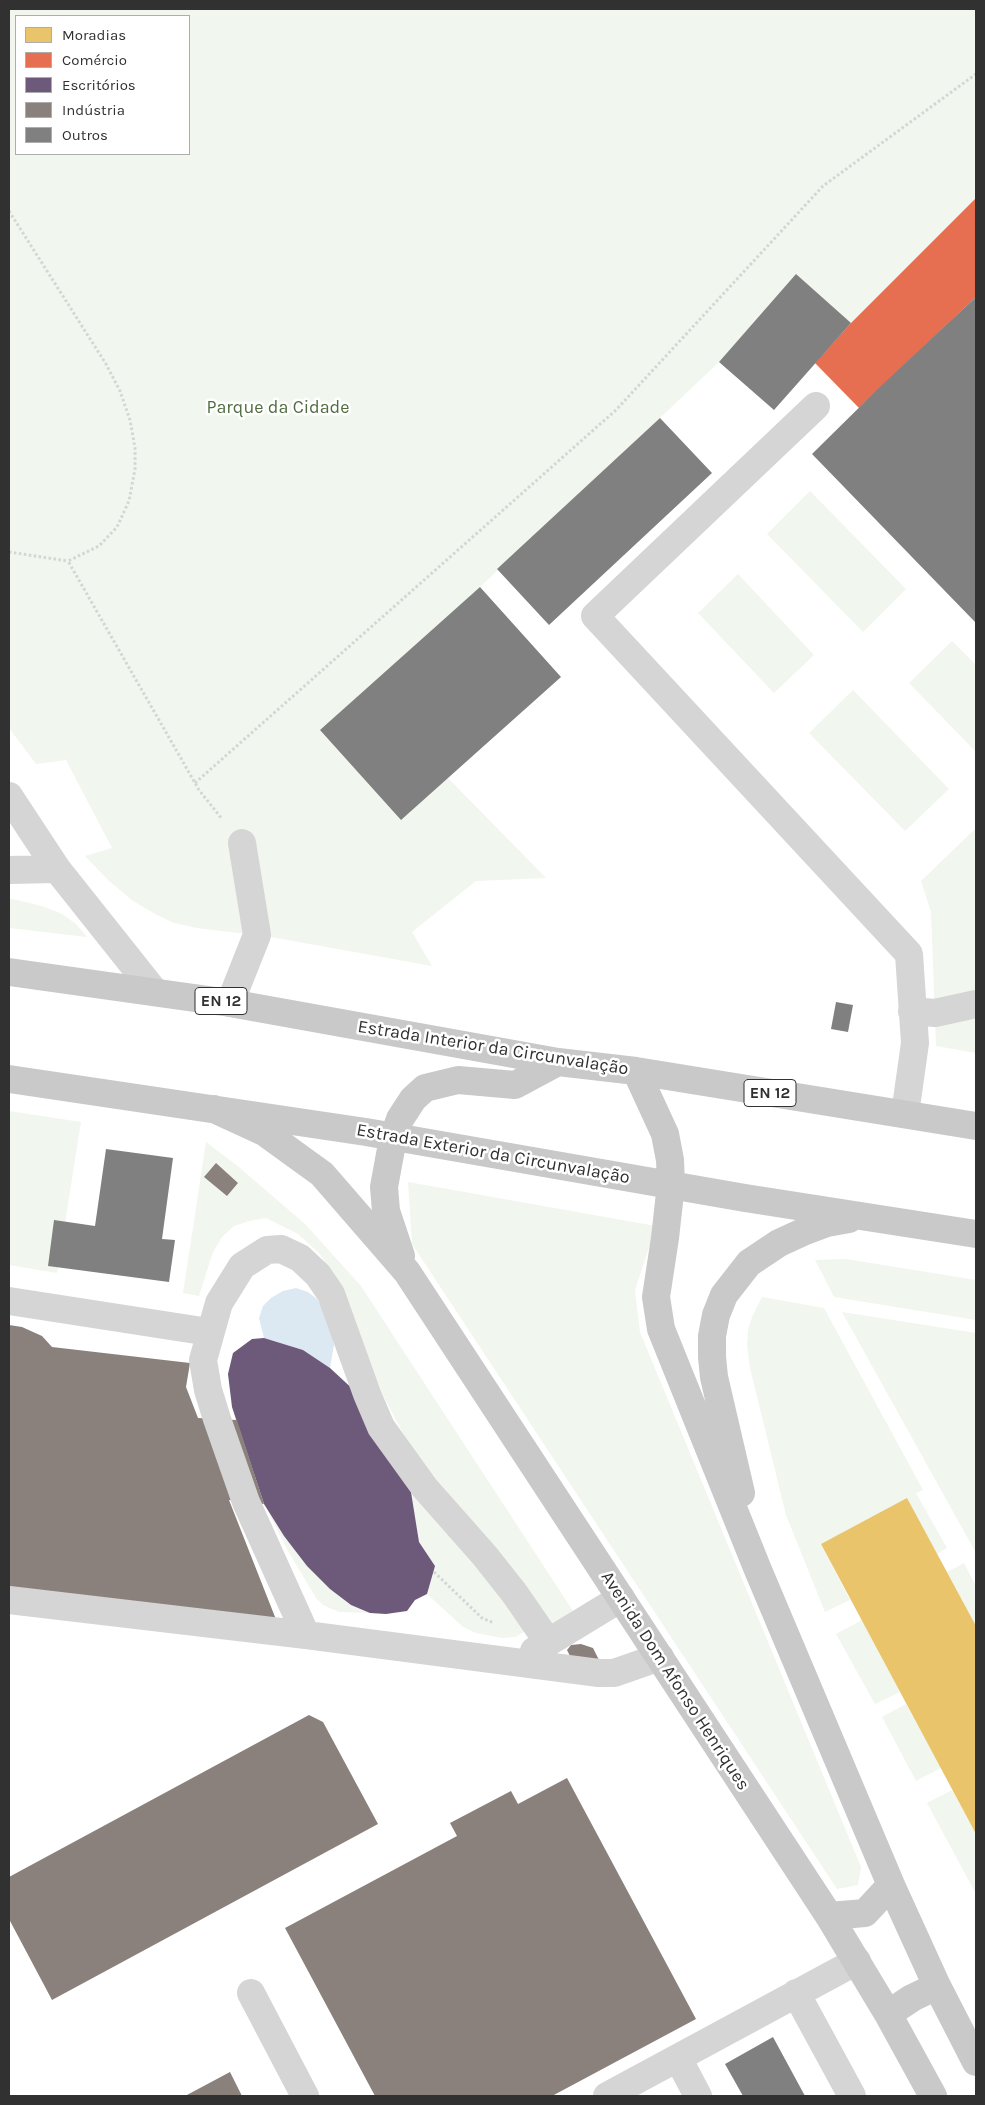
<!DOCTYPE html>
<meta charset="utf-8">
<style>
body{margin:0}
#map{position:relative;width:985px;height:2105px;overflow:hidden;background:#fff;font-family:Karla,sans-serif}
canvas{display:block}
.frame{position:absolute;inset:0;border:10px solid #313131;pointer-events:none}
.legend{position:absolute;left:15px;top:15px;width:175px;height:140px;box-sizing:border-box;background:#fff;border:1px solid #adadad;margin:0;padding:6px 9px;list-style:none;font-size:15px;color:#313131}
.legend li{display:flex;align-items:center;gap:10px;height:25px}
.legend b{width:25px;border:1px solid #adadad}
</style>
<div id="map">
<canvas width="985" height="2105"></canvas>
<div class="frame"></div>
<ul class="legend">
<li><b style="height:14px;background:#e9c46a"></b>Moradias</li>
<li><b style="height:14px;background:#e76f51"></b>Comércio</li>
<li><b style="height:14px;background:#6d597a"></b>Escritórios</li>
<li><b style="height:14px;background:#8a817c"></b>Indústria</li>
<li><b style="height:14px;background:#808080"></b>Outros</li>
</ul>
</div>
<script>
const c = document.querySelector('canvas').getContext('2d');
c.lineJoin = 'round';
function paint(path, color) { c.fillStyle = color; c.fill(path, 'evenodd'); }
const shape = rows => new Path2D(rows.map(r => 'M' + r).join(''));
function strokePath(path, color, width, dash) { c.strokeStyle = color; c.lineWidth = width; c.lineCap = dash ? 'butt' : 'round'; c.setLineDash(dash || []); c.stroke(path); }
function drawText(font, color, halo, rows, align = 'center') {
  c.font = font + ' Karla,sans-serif'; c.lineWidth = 5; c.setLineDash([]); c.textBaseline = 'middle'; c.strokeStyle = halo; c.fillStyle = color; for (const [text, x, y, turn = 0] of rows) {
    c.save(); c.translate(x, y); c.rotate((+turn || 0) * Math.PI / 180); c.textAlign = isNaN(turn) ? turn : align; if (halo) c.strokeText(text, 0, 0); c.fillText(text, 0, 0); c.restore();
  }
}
const green = shape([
 [9,9,976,9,976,198,851,323,796,274,719,362,660,418,480,587,321,730,448,778,546,878,476,881,412,932,432,966,271,937,197,928,174,923,157,915,133,901,108,880,85,856,112,848,66,760,36,764,9,728],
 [16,16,189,16,189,154,16,154],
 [810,491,906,589,863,632,767,534],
 [738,574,814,655,774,693,698,613],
 [952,641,976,665,976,752,909,683],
 [853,690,949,789,905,831,809,733],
 [976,828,976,1053,936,1046,931,912,921,881],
 [9,898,45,907,62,914,76,924,87,937,9,928],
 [9,1111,81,1122,57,1273,9,1265],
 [206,1142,240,1168,305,1224,361,1286,573,1611,554,1624,550,1622,488,1540,437,1480,404,1435,385,1399,367,1359,355,1320,339,1283,319,1253,298,1234,266,1218,249,1221,234,1226,222,1237,213,1252,199,1296,183,1293],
 [408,1182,656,1226,635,1290,640,1332,861,1867,858,1885,837,1889,412,1244],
 [846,1259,976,1280,976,1320,834,1297,815,1260],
 [762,1297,824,1308,923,1490,916,1493,947,1548,937,1554,907,1499,821,1544,850,1600,825,1612,786,1515,750,1368,747,1345,748,1329,753,1315],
 [842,1312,976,1333,976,1553],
 [411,1492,461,1545,526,1631,515,1637,502,1638,476,1633,463,1627,427,1594,435,1566,419,1542],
 [264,1504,307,1566,330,1589,351,1605,370,1613,339,1612,323,1605,316,1598,288,1551],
 [964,1563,976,1586,976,1626,947,1572],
 [862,1620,900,1692,875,1704,836,1634],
 [906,1704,941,1768,916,1781,882,1717],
 [952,1790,976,1834,976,1894,927,1803]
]);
const water = shape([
 [296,1288,308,1292,317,1299,326,1313,331,1327,334,1345,330,1368,303,1350,264,1338,259,1318,263,1306,271,1298,283,1291]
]);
const homes = shape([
 [907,1498,976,1626,976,1834,821,1544]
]);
const shops = shape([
 [976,198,976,297,859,408,815,363,851,323]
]);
const offices = shape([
 [264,1338,303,1350,330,1368,357,1393,398,1458,411,1492,419,1542,435,1566,427,1594,415,1600,407,1611,386,1614,370,1613,351,1605,330,1589,307,1566,284,1536,264,1504,232,1407,228,1374,233,1353,252,1339]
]);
const industry = shape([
 [216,1163,238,1183,227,1196,204,1177],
 [9,1325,22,1327,42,1336,52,1347,190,1363,186,1387,198,1418,237,1420,264,1504,229,1500,277,1622,9,1591],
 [581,1644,593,1648,600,1662,570,1656,567,1650,571,1645],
 [309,1715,323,1722,378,1824,52,2000,9,1919,9,1877],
 [567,1778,696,2019,552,2096,375,2096,285,1928,457,1836,450,1823,511,1791,518,1804],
 [230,2072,242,2096,185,2096]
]);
const building = shape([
 [796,274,851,323,774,410,719,362],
 [976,297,976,623,812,454,882,385],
 [660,418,712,473,549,625,497,569],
 [480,587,561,677,401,820,320,730],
 [836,1002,853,1005,848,1032,831,1029],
 [106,1149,173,1158,162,1239,175,1240,169,1282,48,1266,54,1220,95,1226],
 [773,2037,805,2096,743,2096,725,2064]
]);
const path = shape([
 [9,211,106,364,120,391,130,420,135,448,135,469,129,501,117,527,99,546,68,561,199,790,222,819],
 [9,552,68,561],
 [195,783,616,410,823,186,976,74],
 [434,1572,482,1618,494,1623]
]);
const minor = shape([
 [816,406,595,616,909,954,915,1043,905,1114],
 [9,796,57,869,154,991],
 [9,870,57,869],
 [230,1003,257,935,242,843],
 [912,1011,935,1013,976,1004],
 [9,1301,209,1332],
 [9,1600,306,1635,599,1673,614,1673,660,1657],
 [306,1635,246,1502,217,1419,208,1390,203,1360,219,1303,242,1266,267,1250,281,1249,300,1258,318,1275,331,1294,367,1394,381,1427,425,1488,485,1556,515,1594,548,1642],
 [534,1651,621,1598],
 [251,1993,305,2096],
 [796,1993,852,2096],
 [678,2058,698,2096],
 [607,2096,857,1961]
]);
const major = shape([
 [9,972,230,1003,558,1062,636,1071,976,1126],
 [636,1071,665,1134,670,1160,671,1184,665,1238,656,1297,661,1329,758,1570,891,1885,937,1986,976,2062],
 [9,1079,366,1132,745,1198,976,1234],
 [214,1109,264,1132,322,1174,407,1272,829,1916,888,2014,933,2096],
 [401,1256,386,1211,384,1187,393,1138,400,1119,413,1099,425,1088,458,1080,515,1085,558,1062],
 [741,1493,714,1377,712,1357,712,1336,716,1315,724,1295,749,1263,779,1243,803,1232,827,1223,849,1219],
 [829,1916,865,1913,891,1885],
 [888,2014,912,1998,937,1986]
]);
const shields = [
 [221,1001,52],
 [770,1093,52]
];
const shieldNames = [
 ["EN 12",221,1001],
 ["EN 12",770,1093]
];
const parkNames = [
 ["Parque da Cidade",278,408]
];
const streetNames = [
 ["Estrada Interior da Circunvalação",493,1048,9],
 ["Estrada Exterior da Circunvalação",493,1154,10],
 ["Avenida Dom Afonso Henriques",675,1681,57]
];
paint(green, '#f1f6ee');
paint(water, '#dce8f2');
paint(homes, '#e9c46a');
paint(shops, '#e76f51');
paint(offices, '#6d597a');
paint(industry, '#8a817c');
paint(building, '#808080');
strokePath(path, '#d5d5d5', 3, [2.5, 2.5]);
strokePath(minor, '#d5d5d5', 28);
strokePath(major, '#c9c9c9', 28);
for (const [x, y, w] of shields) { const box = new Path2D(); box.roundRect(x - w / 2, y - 13.5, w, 27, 4); c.fillStyle = '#fff'; c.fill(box); strokePath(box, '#313131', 1); }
drawText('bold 16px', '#313131', null, shieldNames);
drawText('18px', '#506d3f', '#fff', parkNames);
drawText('18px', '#313131', '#fff', streetNames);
</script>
